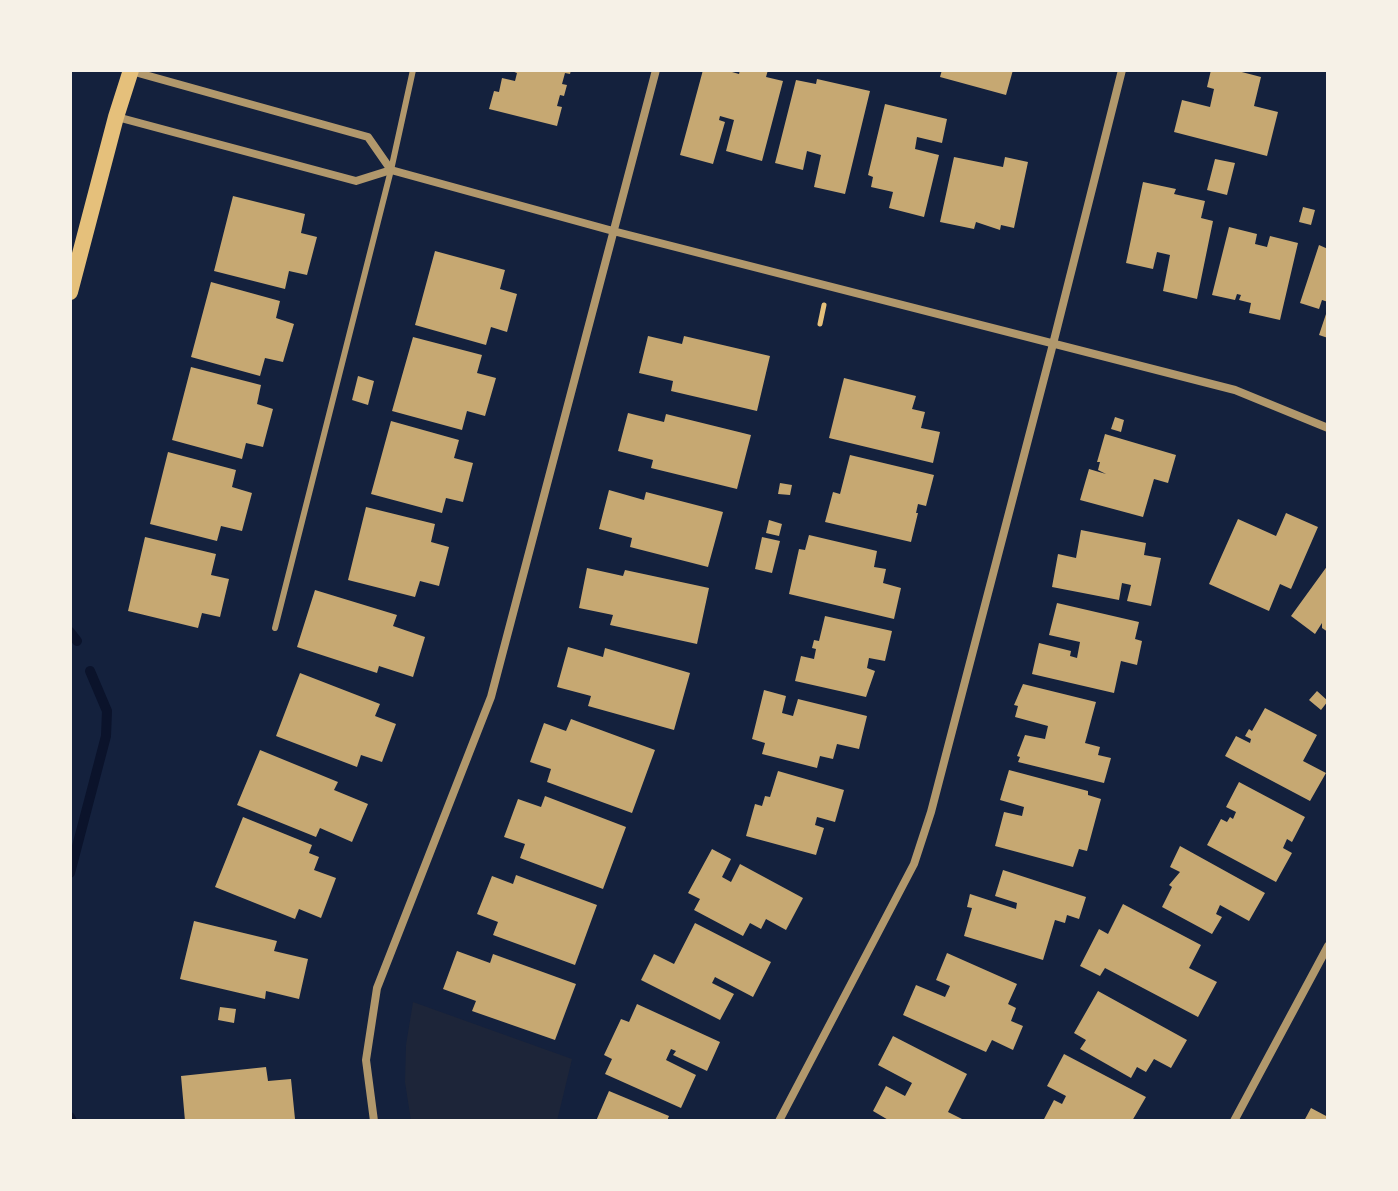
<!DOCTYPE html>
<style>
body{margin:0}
#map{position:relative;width:1398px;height:1191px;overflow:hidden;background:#14213d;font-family:"DM Sans",sans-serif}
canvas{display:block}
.frame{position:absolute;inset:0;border:72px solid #f6f1e7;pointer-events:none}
</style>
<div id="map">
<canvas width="1398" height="1191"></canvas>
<div class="frame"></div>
</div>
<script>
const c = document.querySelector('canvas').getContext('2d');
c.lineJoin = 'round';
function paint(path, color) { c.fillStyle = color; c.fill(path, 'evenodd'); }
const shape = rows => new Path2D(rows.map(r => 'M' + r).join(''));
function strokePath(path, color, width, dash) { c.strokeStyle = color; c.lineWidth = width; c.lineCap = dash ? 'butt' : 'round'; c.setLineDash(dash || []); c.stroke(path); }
const green = shape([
 [413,1002,572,1059,557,1121,411,1121,405,1082,406,1045]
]);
const stream = shape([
 [70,632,77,641],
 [70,873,106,736,107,711,90,671],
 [70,1117,72,1121]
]);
const building = shape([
 [509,70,571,70,570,74,565,73,562,84,567,85,564,96,560,95,557,106,562,107,557,126,489,109,494,91,499,92,502,78,515,81,517,73],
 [703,70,725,70,739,74,740,70,768,70,766,77,783,81,762,161,726,151,734,120,720,116,719,120,725,122,713,164,680,155],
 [942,70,1013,70,1006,95,940,77],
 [1211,70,1234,70,1261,77,1254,106,1278,112,1267,156,1174,132,1182,100,1210,107,1214,89,1207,87],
 [817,79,870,91,845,194,814,187,821,155,807,151,803,170,775,163,796,80,816,84],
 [885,104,947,119,942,143,917,137,915,149,939,155,924,217,889,208,893,192,871,187,873,177,868,175],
 [954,157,1003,167,1005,157,1028,162,1014,228,1001,225,1000,230,976,222,974,229,940,222],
 [1215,159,1235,163,1227,195,1207,190],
 [1143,182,1176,189,1174,194,1205,201,1201,218,1213,221,1197,299,1163,291,1170,255,1157,252,1153,269,1126,263],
 [233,196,305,214,301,233,317,237,307,275,289,271,285,289,214,271],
 [1303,207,1315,210,1311,225,1299,222],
 [1229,227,1257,234,1255,244,1267,247,1270,236,1298,243,1280,320,1249,313,1251,303,1239,300,1241,295,1237,294,1235,300,1212,295],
 [1319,245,1328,249,1328,302,1322,300,1319,309,1300,303],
 [435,251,505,270,500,289,517,294,507,332,491,327,486,345,415,325],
 [211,282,280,301,276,318,294,324,283,362,265,358,260,376,191,357],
 [1327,311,1328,311,1328,338,1319,335],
 [648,336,682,344,684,336,770,356,757,411,671,391,673,381,639,373],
 [413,337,482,355,477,373,496,378,485,416,467,411,462,430,392,411],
 [191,367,261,385,257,404,273,409,263,447,246,443,242,459,172,440],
 [358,376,374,381,368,405,352,400],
 [844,378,916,396,912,409,925,412,921,428,940,432,933,463,829,438],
 [628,413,664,422,666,414,751,435,737,489,651,468,653,460,618,451],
 [1115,417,1124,420,1121,432,1111,429],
 [391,421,459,440,454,458,473,463,463,502,446,498,442,513,371,494],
 [1105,434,1176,455,1168,483,1154,479,1143,517,1080,500,1089,469,1106,474,1098,470,1100,462,1097,462],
 [168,452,236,470,232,487,252,493,242,531,221,526,217,541,150,524],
 [850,455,934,475,926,506,918,504,916,513,918,513,911,542,825,522,833,492,840,494],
 [780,483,792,485,790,495,778,494],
 [609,490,644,500,646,492,723,512,708,567,630,547,632,538,599,529],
 [366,507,435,524,431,542,449,547,439,586,420,581,415,597,348,580],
 [1286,513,1318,527,1291,589,1280,584,1269,611,1209,584,1238,519,1276,536],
 [769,520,782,524,779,536,766,533],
 [1081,530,1146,543,1144,555,1161,558,1151,606,1127,601,1131,585,1122,583,1119,600,1052,587,1058,554,1076,558],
 [809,535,877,551,874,567,886,569,883,583,901,588,894,619,789,594,799,549,805,550],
 [145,537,216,554,211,575,229,579,220,617,202,613,198,628,128,611],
 [762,537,780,541,772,573,755,569],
 [1328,565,1328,632,1322,628,1322,623,1315,634,1291,616],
 [587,568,623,576,625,570,709,588,697,644,610,625,613,615,579,608],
 [315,590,397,615,393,626,425,637,413,677,379,666,377,673,297,647],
 [1057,603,1139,622,1135,639,1142,641,1137,665,1121,661,1114,693,1032,674,1039,643,1071,651,1070,656,1077,658,1080,642,1049,635],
 [825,616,892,631,885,661,869,658,867,668,875,671,866,697,795,681,801,656,814,659,816,649,812,648,814,640,819,641],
 [568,647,603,657,605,648,690,673,674,730,588,706,591,696,557,687],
 [300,673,380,704,375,716,396,724,382,762,361,755,357,767,276,736],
 [1023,684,1096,702,1085,743,1100,747,1098,755,1111,758,1104,783,1018,762,1020,757,1017,756,1025,735,1045,739,1048,726,1015,717,1018,706,1014,705],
 [764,690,786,696,782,713,793,716,798,699,867,716,859,749,837,744,833,759,820,756,817,768,762,754,765,743,752,739],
 [1317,691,1328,701,1321,710,1309,700],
 [1265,708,1317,735,1303,761,1326,773,1310,801,1225,756,1236,736,1250,743,1251,739,1245,736,1249,729,1252,731],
 [571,719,655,750,632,813,547,782,551,769,530,762,544,723,566,731],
 [260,750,338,782,334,790,368,804,352,842,320,828,316,837,237,805],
 [1009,770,1088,791,1088,795,1101,799,1087,851,1079,849,1073,867,995,846,1004,812,1022,816,1024,807,1000,800],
 [778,771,844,790,835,822,817,817,815,825,824,828,816,855,746,836,755,804,762,806,765,796,770,797],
 [1239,782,1305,817,1292,842,1287,839,1283,848,1292,853,1276,882,1207,845,1221,819,1227,822,1230,817,1233,819,1236,812,1226,807],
 [545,796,626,827,603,889,520,858,525,844,504,837,518,799,541,807],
 [243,817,312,845,309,853,319,857,314,870,336,878,321,918,299,909,295,919,215,887],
 [1180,846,1265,893,1249,921,1220,905,1216,914,1222,917,1212,934,1162,907,1172,887,1169,885,1180,872,1170,867],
 [712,849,731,859,722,877,731,882,740,864,803,898,786,930,766,919,761,929,750,923,743,936,694,910,700,899,688,893],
 [1003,870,1086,897,1079,919,1067,915,1065,923,1055,920,1043,960,964,936,972,908,967,907,970,894,1016,909,1017,903,995,896],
 [516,875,597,905,575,965,493,935,498,922,477,914,492,876,513,884],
 [1123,904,1201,945,1189,968,1217,982,1198,1017,1105,968,1100,976,1080,966,1099,929,1108,934],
 [194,921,277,941,274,951,308,959,299,999,266,991,265,999,180,979],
 [695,923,771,962,753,997,715,977,712,983,734,994,720,1020,641,980,654,954,674,964],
 [457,951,490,963,493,954,576,984,555,1040,472,1011,476,1001,443,989],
 [947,953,1017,984,1008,1004,1016,1008,1011,1021,1023,1026,1013,1050,992,1040,986,1052,903,1015,916,985,945,997,950,986,936,980],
 [1098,991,1187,1040,1171,1068,1154,1059,1146,1072,1137,1067,1131,1078,1080,1049,1086,1040,1074,1033],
 [637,1004,720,1042,707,1071,673,1055,676,1051,671,1049,666,1060,696,1075,681,1108,605,1074,612,1059,604,1055,621,1019,629,1022],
 [220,1007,236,1009,234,1023,218,1020],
 [893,1036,967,1074,948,1112,966,1121,890,1121,873,1111,886,1086,905,1096,912,1083,878,1065],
 [1064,1054,1146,1097,1132,1121,1043,1121,1054,1100,1062,1104,1066,1096,1047,1086],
 [266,1067,268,1081,291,1079,295,1119,185,1121,181,1076],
 [609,1091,669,1116,667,1121,596,1121],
 [1311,1108,1328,1117,1328,1121,1304,1121]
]);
const path = shape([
 [820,324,824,305]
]);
const service = shape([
 [275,628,391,170,413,70]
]);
const minor = shape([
 [131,71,368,137,391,170],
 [117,117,356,181,391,170,613,231,1235,390,1328,428],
 [374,1121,366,1060,377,988,491,697,656,70],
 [779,1121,914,864,931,812,1053,344,1122,70],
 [1234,1121,1328,946]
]);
const secondary = shape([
 [70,292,116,117,131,70]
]);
paint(green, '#1d2539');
strokePath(stream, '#0b132b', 10);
paint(building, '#c6a872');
strokePath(path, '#e5c07b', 5);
strokePath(service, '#b1986c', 6);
strokePath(minor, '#b1986c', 8);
strokePath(secondary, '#e5c07b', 16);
</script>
